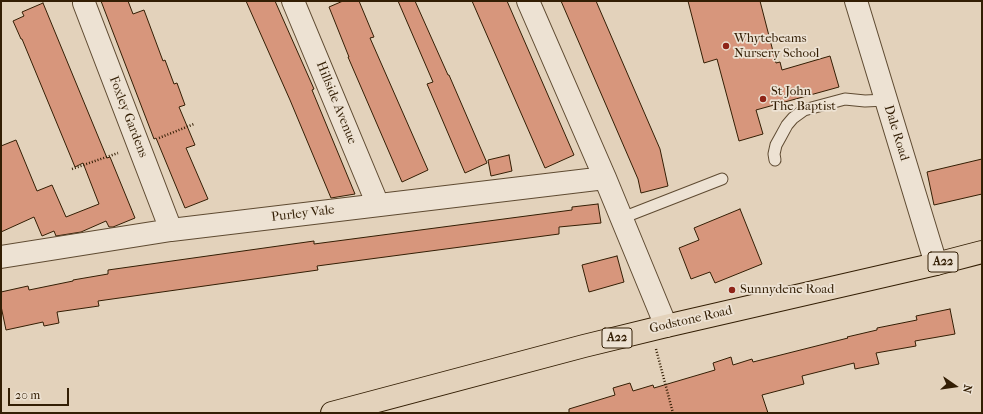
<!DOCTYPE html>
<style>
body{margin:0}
#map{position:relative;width:983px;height:414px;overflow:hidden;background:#e3d2bb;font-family:"IM FELL French Canon",serif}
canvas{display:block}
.frame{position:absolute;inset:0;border:2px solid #331e04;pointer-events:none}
.north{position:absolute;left:935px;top:366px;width:40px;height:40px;-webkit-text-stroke:3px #ede2d3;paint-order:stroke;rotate:103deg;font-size:11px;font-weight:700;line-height:16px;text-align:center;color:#331e04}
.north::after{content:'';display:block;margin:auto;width:14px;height:18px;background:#331e04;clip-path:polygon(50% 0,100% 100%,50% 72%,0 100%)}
.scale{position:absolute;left:8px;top:388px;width:61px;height:18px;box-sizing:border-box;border:2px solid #331e04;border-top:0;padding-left:5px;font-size:12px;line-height:14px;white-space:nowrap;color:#331e04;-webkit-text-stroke:3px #ede2d3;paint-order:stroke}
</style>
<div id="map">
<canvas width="983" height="414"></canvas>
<div class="frame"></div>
<div class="north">N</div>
<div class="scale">20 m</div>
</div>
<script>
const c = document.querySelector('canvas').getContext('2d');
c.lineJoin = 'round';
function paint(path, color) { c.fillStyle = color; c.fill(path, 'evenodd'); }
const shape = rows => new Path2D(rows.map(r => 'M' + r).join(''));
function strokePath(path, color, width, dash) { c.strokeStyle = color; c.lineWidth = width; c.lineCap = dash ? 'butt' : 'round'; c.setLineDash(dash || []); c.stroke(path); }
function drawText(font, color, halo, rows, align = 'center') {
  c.font = font + ' "IM FELL French Canon",serif'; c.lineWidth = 3.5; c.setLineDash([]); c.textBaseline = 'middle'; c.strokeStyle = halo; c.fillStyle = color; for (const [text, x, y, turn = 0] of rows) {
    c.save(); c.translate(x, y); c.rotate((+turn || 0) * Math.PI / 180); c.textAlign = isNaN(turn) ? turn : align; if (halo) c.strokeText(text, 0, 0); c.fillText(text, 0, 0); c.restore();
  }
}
const building = shape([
 [101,1,128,1,133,14,144,10,163,61,165,60,174,84,177,83,185,105,179,107,195,145,186,148,208,199,185,208,156,138,154,139,101,1],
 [246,1,275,1,314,89,312,90,355,194,331,198,290,100,246,1],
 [343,1,359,1,374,37,370,38,428,170,402,182,348,57,349,57,329,7,343,1],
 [398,1,415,1,448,75,449,75,487,163,465,173,427,84,433,82,398,1],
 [472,1,507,1,574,155,545,168,472,1],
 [561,1,596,1,660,149,668,186,641,193,638,179,561,1],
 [688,1,760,1,776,63,780,62,782,70,830,56,839,87,756,110,763,134,739,141,717,59,704,63,688,1],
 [43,3,107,158,110,157,135,218,113,227,109,227,106,221,81,232,56,236,54,231,42,236,34,217,1,232,1,146,16,140,37,191,52,185,66,217,99,204,83,163,75,167,22,39,21,39,13,21,24,16,22,12,43,3],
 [509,155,512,171,491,176,488,160,509,155],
 [982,159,982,194,934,205,927,172,982,159],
 [598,204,601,223,559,227,559,234,317,266,318,270,98,301,99,306,57,312,59,323,44,326,43,322,6,330,1,306,1,292,28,286,29,290,73,281,73,280,108,274,108,270,314,241,314,244,572,210,572,207,598,204],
 [740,209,762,264,715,283,710,272,691,279,679,248,699,240,694,228,740,209],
 [617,256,624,282,589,292,582,265,617,256],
 [950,309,955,334,915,341,916,346,876,353,879,364,855,369,854,363,802,376,804,384,762,395,768,413,569,413,569,409,615,395,613,388,630,383,633,391,653,385,654,388,715,370,713,363,731,357,733,365,752,359,753,362,848,338,847,337,877,330,877,328,917,320,916,316,950,309]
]);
const path = shape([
 [159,138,194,124],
 [72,169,118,153],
 [656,349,673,413]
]);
const lane = shape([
 [775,160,774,154,776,145,781,136,787,125,793,118,804,110,845,99,865,101,886,100],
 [622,218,722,179]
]);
const street = shape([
 [293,1,378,205],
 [528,1,605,178,666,326],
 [856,1,936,264],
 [84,3,171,230],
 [1,257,171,230,605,178]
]);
const highway = shape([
 [332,413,584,346,666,326,936,264,982,252]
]);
const markers = [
 [726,46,4,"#8f2418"],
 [763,99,4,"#8f2418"],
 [732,290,4,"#8f2418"]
];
const shields = [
 [943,262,30],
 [617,338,30]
];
const shieldNames = [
 ["A22",943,262],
 ["A22",617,338]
];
const poiNames = [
 ["Whytebeams",734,39],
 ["Nursery School",734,54],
 ["St John",771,92],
 ["The Baptist",771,107],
 ["Sunnydene Road",740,290]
];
const streetNames = [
 ["Hillside Avenue",336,103,68],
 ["Foxley Gardens",128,117,69],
 ["Dale Road",896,133,73],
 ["Purley Vale",303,214,-7],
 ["Godstone Road",691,320,-13]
];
paint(building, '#d7967c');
strokePath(building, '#331e04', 1);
strokePath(lane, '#5f4b32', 13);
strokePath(street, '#5f4b32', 24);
strokePath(highway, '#331e04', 24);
strokePath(path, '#331e04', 2.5, [1, 2]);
strokePath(lane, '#ede2d3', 11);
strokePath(street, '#ede2d3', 22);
strokePath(highway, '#e3d2bb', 22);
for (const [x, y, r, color] of markers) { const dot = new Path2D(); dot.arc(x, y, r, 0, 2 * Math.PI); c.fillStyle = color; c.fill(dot); strokePath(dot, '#ede2d3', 1.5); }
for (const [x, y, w] of shields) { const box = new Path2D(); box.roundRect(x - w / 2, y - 10, w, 20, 3); c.fillStyle = '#ede2d3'; c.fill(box); strokePath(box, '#331e04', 1); }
drawText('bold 12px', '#331e04', null, shieldNames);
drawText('13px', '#331e04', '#ede2d3', poiNames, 'left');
drawText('13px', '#331e04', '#ede2d3', streetNames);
</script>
